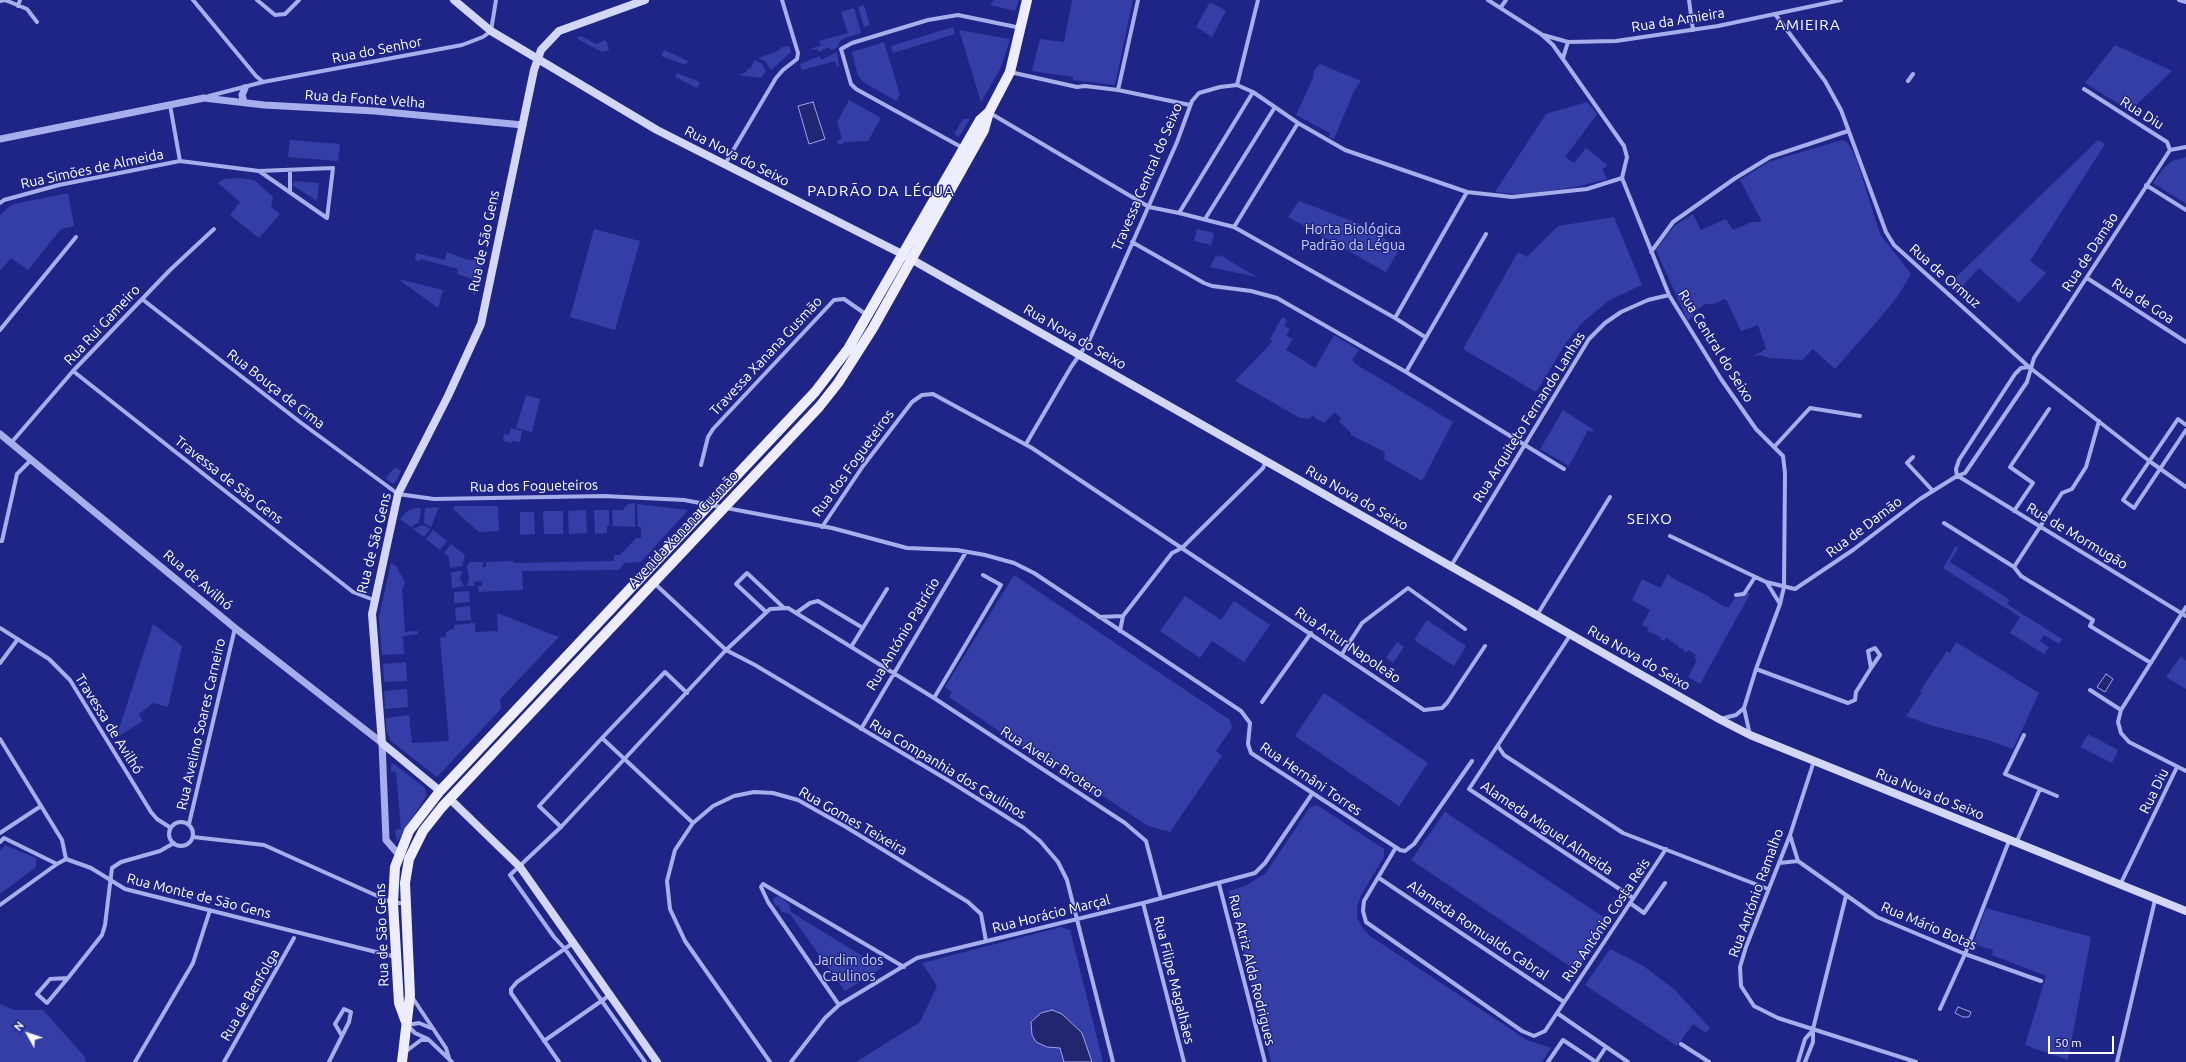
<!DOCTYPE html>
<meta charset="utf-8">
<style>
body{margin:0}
#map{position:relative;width:2186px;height:1062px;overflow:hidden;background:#1f2587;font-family:Ubuntu,sans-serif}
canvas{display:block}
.north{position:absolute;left:8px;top:1014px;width:40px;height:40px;-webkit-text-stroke:3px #1f2587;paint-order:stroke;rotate:310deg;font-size:11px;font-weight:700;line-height:16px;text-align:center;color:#fff}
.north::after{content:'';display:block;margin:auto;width:14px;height:18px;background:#fff;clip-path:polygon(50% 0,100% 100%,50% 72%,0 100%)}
.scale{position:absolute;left:2048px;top:1036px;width:66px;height:18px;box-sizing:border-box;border:2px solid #fff;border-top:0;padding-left:5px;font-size:12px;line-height:14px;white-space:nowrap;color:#fff;-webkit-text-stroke:3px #1f2587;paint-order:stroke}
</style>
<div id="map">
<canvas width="2186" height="1062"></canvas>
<div class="north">N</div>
<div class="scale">50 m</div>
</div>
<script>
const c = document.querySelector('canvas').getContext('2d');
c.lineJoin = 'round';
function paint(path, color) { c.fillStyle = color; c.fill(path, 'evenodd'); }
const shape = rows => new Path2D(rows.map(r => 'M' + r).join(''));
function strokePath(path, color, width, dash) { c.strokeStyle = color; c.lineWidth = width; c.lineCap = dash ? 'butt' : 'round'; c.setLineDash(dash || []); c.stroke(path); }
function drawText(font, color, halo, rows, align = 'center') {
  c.font = font + ' Ubuntu,sans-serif'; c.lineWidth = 3; c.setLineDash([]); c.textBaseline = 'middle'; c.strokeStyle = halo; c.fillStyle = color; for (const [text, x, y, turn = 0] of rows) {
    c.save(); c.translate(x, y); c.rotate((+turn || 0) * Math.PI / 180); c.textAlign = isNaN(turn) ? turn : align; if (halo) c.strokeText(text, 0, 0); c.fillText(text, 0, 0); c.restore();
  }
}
const green = shape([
 [994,0,1019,0,1015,11,990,5],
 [1072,0,1133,0,1115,85,1073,80,1073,77,1032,71,1040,39,1064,42],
 [1210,2,1226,11,1212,37,1196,27],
 [864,5,870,25,864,27,858,7],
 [854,8,861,33,845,38,840,41,837,48,830,50,829,47,819,52,817,49,813,50,812,48,821,46,819,41,848,33,841,12],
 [953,27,955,34,893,53,891,46],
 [959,30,1010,39,1001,67,981,102],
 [581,36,596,44,606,40,609,50,602,52,576,38],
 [884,42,900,95,896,101,863,82,858,76,852,52],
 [2115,45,2172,71,2130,111,2085,83],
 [789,46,791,52,771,70,765,61,758,58,778,51,782,47],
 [664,50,688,61,686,65,661,56],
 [837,52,839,66,837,67,835,61,802,70,800,64,820,56,821,60],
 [755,60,762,64,766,71,761,78,739,75,746,72,748,68,750,69],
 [1320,64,1361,81,1354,91,1334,139,1329,137,1330,133,1296,115,1313,78,1314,70],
 [677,73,700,82,697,88,675,77],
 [849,100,881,118,868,141,844,142,843,144,839,144,836,142,842,138,837,122],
 [1587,102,1597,114,1565,157,1574,163,1586,148,1606,164,1607,167,1602,169,1607,179,1575,187,1541,192,1516,194,1495,192,1546,114],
 [963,119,970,119,959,137,954,134],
 [290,140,340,144,338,161,288,157],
 [1842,140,1846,141,1852,150,1856,158,1880,234,1911,274,1898,296,1880,318,1835,369,1813,349,1802,360,1769,358,1760,355,1752,357,1766,349,1758,325,1741,331,1728,303,1725,299,1713,304,1705,304,1693,313,1694,315,1688,321,1656,250,1674,226,1693,214,1701,230,1726,219,1733,230,1752,222,1762,222,1740,180,1768,162],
 [2098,140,2105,144,2030,261,2046,273,2019,303,1979,268,1957,292,1949,284],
 [2186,157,2186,204,2153,183,2162,170,2172,161],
 [240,178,254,180,273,197,271,207,280,214,259,238,230,215,240,202,218,183,224,179],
 [294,181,319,183,317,201,292,185],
 [68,193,74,226,61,229,28,270,11,258,0,271,0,215,10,206,19,203],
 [1299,201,1360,224,1400,248,1386,272,1288,217],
 [1614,217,1642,285,1608,301,1582,323,1566,343,1536,392,1463,349,1518,252,1527,257,1558,226],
 [594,229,640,241,615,330,570,317],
 [1197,229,1214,233,1211,245,1194,241],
 [447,252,468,260,479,260,482,262,475,295,473,295,475,280,457,274,458,269,420,259,419,262,415,260,416,253,445,260],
 [1216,255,1219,257,1220,255,1257,277,1210,267],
 [398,279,443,290,438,308],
 [1282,317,1287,320,1284,326,1290,329,1286,336,1293,339,1286,350,1298,357,1315,368,1334,335,1359,350,1352,360,1357,365,1453,422,1422,481,1384,459,1385,452,1351,435,1351,433,1339,421,1341,418,1335,412,1324,423,1315,418,1314,415,1308,419,1300,418,1235,381,1273,341,1270,339],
 [526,395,540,399,532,432,516,428],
 [1563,410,1594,430,1592,432,1588,430,1569,466,1540,449],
 [511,428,522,431,520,442,512,441,512,443,503,441,504,434,509,435],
 [395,467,401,471,395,483,391,483,386,478],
 [635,503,635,527,613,526,612,510,623,510,628,504],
 [637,504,688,510,641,562,625,563,618,570,522,571,523,590,479,592,478,586,482,586,482,581,474,582,474,586,467,586,469,579,467,566,470,562,484,562,482,567,486,567,486,562,513,561,514,563,614,561,614,555,620,555,636,538,641,538,641,527,638,527],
 [455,506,498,506,499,531,479,532,453,509],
 [439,507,431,527,424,523,425,508],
 [414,508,421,508,419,522,411,527,400,519,406,512],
 [586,510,587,533,569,534,568,511],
 [594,510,609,510,609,526,607,526,607,533,595,534],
 [543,511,563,511,563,534,544,534],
 [520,512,534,512,535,534,520,535],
 [423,525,430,529,424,537,413,529],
 [433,530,447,541,440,550,426,539],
 [451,544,465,555,462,566,450,568,449,557,444,553],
 [1956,546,1958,548,1950,562,2010,600,2007,604,2062,639,2059,644,2044,635,2040,641,2049,647,2044,654,2010,633,2020,617,1943,568],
 [391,563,396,566,405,582,402,590,405,632,418,631,418,634,403,636,404,654,382,655,379,617],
 [462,571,460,579,464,586,452,588,451,572],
 [1668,574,1671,576,1670,577,1710,597,1710,598,1725,607,1729,607,1735,598,1745,596,1748,592,1750,594,1700,684,1688,677,1697,660,1694,658,1696,655,1688,650,1686,653,1683,651,1684,649,1678,648,1679,646,1666,638,1664,641,1660,639,1661,637,1647,631,1649,628,1642,625,1650,610,1632,600,1642,579,1660,588],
 [1014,575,1230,720,1232,728,1216,751,1222,756,1170,832,1148,826,1097,792,1094,796,1088,792,1091,788,1027,744,1024,748,949,697,952,692,945,687],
 [469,591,470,602,454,603,454,592],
 [1185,596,1221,620,1234,601,1270,625,1244,662,1212,641,1200,658,1160,631],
 [470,606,471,620,456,621,455,608],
 [497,613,559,637,503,696,500,699,501,709,437,777,391,741,386,730,386,718,409,715,412,743,449,741,440,638,446,637,446,632,454,628,454,625,475,623,475,632,498,631],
 [1427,620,1466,646,1454,666,1414,640],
 [153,624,182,646,168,707,153,703,139,714,143,721,116,738],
 [1397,642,1404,647,1393,663,1386,658],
 [1956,642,2039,693,2013,749,1988,740,1933,726,1906,716,1922,692,1920,691,1947,651,1950,653],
 [2181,656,2186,661,2186,689,2166,677],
 [406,662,407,681,384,682,383,664],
 [407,689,408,707,385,709,384,691],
 [1324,693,1428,763,1399,806,1295,736],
 [2088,734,2118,750,2112,763,2081,747],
 [393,763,425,788,427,795,397,842,395,830,401,829,396,772,391,771,391,764],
 [1317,805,1384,849,1384,857,1361,895,1357,907,1357,917,1361,926,1370,936,1527,1040,1551,1048,1542,1062,1271,1062,1229,891,1245,886,1265,874,1310,807],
 [1445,812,1611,922,1577,971,1411,860],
 [5,845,36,858,36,867,0,894,0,851],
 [779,896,789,904,791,912,882,968,845,991,790,914,782,912,778,905,776,907,773,901,774,898],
 [1986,908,2091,937,2068,1060,2025,1045,2046,976,1992,955,1993,950,1973,944],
 [1061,927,1070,930,1103,1062,856,1062,920,1022,937,986,922,963],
 [1610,949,1642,965,1674,989,1710,1028,1706,1033,1693,1024,1677,1046,1585,985],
 [0,1004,15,1010,43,1010,85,1057,86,1062,0,1062]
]);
const water = shape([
 [813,102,825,139,809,144,798,106,813,102],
 [2106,674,2113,679,2105,692,2097,687,2106,674],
 [1958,1007,1971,1012,1969,1017,1963,1017,1955,1013,1958,1007],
 [1052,1010,1062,1014,1082,1033,1092,1062,1064,1062,1060,1048,1047,1047,1036,1042,1032,1035,1031,1022,1041,1013,1052,1010]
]);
const minor = shape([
 [193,0,256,76,263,82],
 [257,0,275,15,285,14,299,0],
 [1488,0,1541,34,1553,45,1624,146,1627,157,1622,178,1669,295,1721,379,1756,429,1783,456,1785,473,1784,587,1780,604,1756,669,1744,708,1750,735],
 [1689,0,1693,30],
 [2179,0,2186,2],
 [0,1,5,0,27,9,37,22],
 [18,6,20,0],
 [1501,7,1506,0],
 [1775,14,1825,81,1841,110,1886,232,1894,245,2029,367,2152,463,2186,487],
 [1543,35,1568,42,1616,41,1718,26,1841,0],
 [1563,58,1568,42],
 [1010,72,1077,87,1085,86,1118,90,1190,105],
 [1908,81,1913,74],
 [1237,85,1258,0],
 [2084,89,2167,142,2170,150],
 [1118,90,1138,0],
 [209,96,263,82,462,45,483,37,491,31,496,0],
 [170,105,180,161],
 [990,113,1149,207,1179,213,1234,227,1395,318],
 [963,148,856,89,851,84,841,49,852,43,928,20,958,15,1021,28],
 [2170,150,2186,147],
 [725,164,776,78,783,70,797,59,798,53,782,0],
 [290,170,290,192],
 [2146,185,2186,210],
 [0,203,4,200,59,185,180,161,259,171,327,218,333,168,259,171],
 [1179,213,1253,92],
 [1205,219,1275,107],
 [1234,227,1298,123],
 [1132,242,1204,283,1212,286,1251,291,1277,298,1406,372,1486,234],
 [1651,252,1673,222,1734,179,1770,157,1848,131],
 [2087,278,2186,342],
 [142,299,300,422,398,494,434,499,604,496,684,500,832,528,907,548,957,550,985,555,1014,563,1034,573,1241,711,1250,723,1248,744,1251,753,1400,850,1405,851,1414,844,1472,761],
 [0,330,76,237],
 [1425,337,1395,318,1467,192],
 [73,371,353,592,374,600],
 [1406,372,1564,469],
 [2186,425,2178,419,2123,500,2134,508,2186,430],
 [11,443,73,371,170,270,214,229],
 [1026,444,1071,367,1089,341,1177,142,1192,101,1199,93,1220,87,1237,85,1253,92,1298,123,1345,150,1467,192,1512,197,1587,189,1622,178],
 [1775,446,1810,408,1860,416],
 [1913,457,1907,463,1933,491],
 [701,465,708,437,713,429,834,300,844,299,867,315],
 [1957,476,1956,469,1959,460,2015,374,2021,368,2029,367],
 [1958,476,2186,616],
 [2014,511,2033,483,2010,467,2049,409],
 [1944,523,2014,567,2021,576,2093,620,2090,626,2151,663],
 [822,527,863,466,912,402,922,395,933,394,1032,448,1424,710,1442,708,1447,703,1485,646],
 [1670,536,1766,582,1795,589,1853,550,1920,499,1957,476,1965,473,2027,382,2034,358,2170,150],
 [0,541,2,541,17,474,31,460],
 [1451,566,1589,339,1605,323,1621,312,1648,300,1669,295],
 [2014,567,2062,493,2072,489,2086,467,2099,421],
 [653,582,726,650,755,665,951,782,1024,828,1040,841,1058,862,1067,880,1113,1062],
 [1767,583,1780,604],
 [1736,595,1744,594,1755,577],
 [2186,607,2121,710,2118,722,2121,733,2129,742,2186,771],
 [765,611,736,584,747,573,783,607],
 [796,613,810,603,818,601,863,628],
 [1537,615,1610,497],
 [1099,617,1123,616],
 [0,628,49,659,70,680,151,812,157,819,171,828],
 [1120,631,1123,616,1172,553,1182,548,1190,540,1263,468,1266,461],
 [1571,634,1469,789,1633,898],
 [851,647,887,589],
 [1342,654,1362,623,1408,588,1465,629],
 [0,663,18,639],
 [1756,669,1848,703,1855,700,1856,692,1871,668,1868,651,1875,648,1880,655,1871,668],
 [2090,690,2121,710],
 [934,698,1001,585,983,575],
 [1262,702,1311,633],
 [1720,719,1736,715,1744,708],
 [861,729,966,552],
 [2024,735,2005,774,2057,796],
 [602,738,693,823],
 [0,739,62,840,66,859],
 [1498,746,1504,755,1623,833,1768,889],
 [1814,761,1790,835,1746,947,1740,967,1741,986,1754,1006,1778,1018,1916,1062],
 '169 834a12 12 0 1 1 24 0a12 12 0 1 1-24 0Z',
 [189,824,235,628],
 [561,827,539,806,602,738,665,672,687,693],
 [0,833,41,806],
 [1790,835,1798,861,1877,917,1965,954,2041,981],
 [193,837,264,845,393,903,405,903],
 [0,842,4,838,57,864],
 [2016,843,2040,789],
 [1395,849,1364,901,1363,911,1366,922,1522,1031,1534,1036,1545,1031,1666,849],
 [66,859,91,868,125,889,396,957],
 [1779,863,1798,861],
 [1379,878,1564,1002],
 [1219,884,1265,1062],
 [2120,885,2177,767],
 [1143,903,1184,1062],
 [1630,903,1644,913,1665,883],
 [0,905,57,864,66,859],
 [68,978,47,1003,37,994,50,979,68,978,102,935,105,925,112,868,121,862,160,851,174,843],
 [412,997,446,1048,449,1058],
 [839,1005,768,902,761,887,763,884,904,967],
 [1940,1009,1965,954,2009,841],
 [1557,1013,1628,1062],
 [428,1039,415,1033,407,1025,419,1023,431,1028],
 [544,1041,610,995],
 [1681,1044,1709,1062],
 [405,1052,421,1040,429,1040,452,1062],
 [135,1062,193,963,210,910],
 [224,1062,294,938],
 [329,1062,349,1022,351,1012,344,1009,335,1024,342,1036],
 [559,1062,511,993,511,989,517,982,573,943],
 [645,1062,565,949,554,937,510,875,561,827,726,650,770,609,788,608,934,698,1125,823,1146,841,1161,898],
 [770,1062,685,941,670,909,667,881,675,850,693,823,713,806,734,796,754,792,773,793,798,800,846,827,968,902,981,914,986,941],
 [791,1062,825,1018,839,1005,917,958,1143,903,1255,873,1265,863,1312,794],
 [1548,1062,1563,1040,1596,1062],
 [1596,1062,1606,1047],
 [1798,1062,1805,1039,1813,1030],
 [1805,1062,1813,1042,1813,1029,1846,896],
 [2117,1062,2155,900]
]);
const tertiary = shape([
 [244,102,242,95,245,88],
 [0,139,204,98,264,105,375,111,523,125],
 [0,434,235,628,382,743,386,840,399,855]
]);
const secondary = shape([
 [454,0,491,31,657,130,904,255,1719,719,1750,735,2186,911],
 [440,791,382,743,372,614,398,494,448,396,481,324,534,70,541,50,559,31,645,0],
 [451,800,520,867,657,1062]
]);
const primary = shape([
 [406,1022,399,1003,393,903,395,867,409,831,440,791,815,392,848,349,980,120,989,112],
 [402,1062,410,995,405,883,409,859,423,831,442,807,819,407,838,383,873,328,984,130,989,112,1010,72,1027,0]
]);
const streetNames = [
 ["Rua da Amieira",1678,20,-9],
 ["Rua do Senhor",377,50,-11],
 ["Rua da Fonte Velha",365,99,4],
 ["Rua Diu",2142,113,32],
 ["Rua Nova do Seixo",737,156,27],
 ["Rua Simões de Almeida",92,169,-12],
 ["Travessa Central do Seixo",1147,177,-67],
 ["Rua de São Gens",484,241,-78],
 ["Rua de Damão",2090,252,-57],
 ["Rua de Ormuz",1945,276,41],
 ["Rua de Goa",2143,301,33],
 ["Rua Rui Gameiro",102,325,-47],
 ["Rua Nova do Seixo",1075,337,30],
 ["Rua Central do Seixo",1716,346,58],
 ["Travessa Xanana Gusmão",766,356,-47],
 ["Rua Bouça de Cima",276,389,38],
 ["Rua Arquiteto Fernando Lanhas",1529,417,-58],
 ["Rua dos Fogueteiros",853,463,-54],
 ["Travessa de São Gens",229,480,38],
 ["Rua dos Fogueteiros",534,486,-1],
 ["Rua Nova do Seixo",1357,498,30],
 ["Rua de Damão",1864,527,-37],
 ["Avenida Xanana Gusmão",683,529,-47],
 ["Rua de Mormugão",2077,536,31],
 ["Rua de São Gens",374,543,-76],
 ["Rua de Avilhó",198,580,40],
 ["Rua António Patrício",903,634,-59],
 ["Rua Artur Napoleão",1348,645,34],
 ["Rua Nova do Seixo",1639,658,30],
 ["Travessa de Avilhó",109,724,58],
 ["Rua Avelino Soares Carneiro",201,724,-77],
 ["Rua Avelar Brotero",1052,762,33],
 ["Rua Companhia dos Caulinos",948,769,31],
 ["Rua Hernâni Torres",1311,779,34],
 ["Rua Diu",2154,791,-64],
 ["Rua Nova do Seixo",1930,794,22],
 ["Rua Gomes Teixeira",853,821,30],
 ["Alameda Miguel Almeida",1547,828,34],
 ["Rua António Ramalho",1756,893,-70],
 ["Rua Monte de São Gens",199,896,14],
 ["Rua Horácio Marçal",1051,914,-14],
 ["Rua António Costa Reis",1606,920,-56],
 ["Rua Mário Botas",1929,926,23],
 ["Alameda Romualdo Cabral",1478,930,34],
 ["Rua de São Gens",382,935,-92],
 ["Rua Atriz Alda Rodrigues",1252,970,76],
 ["Rua Filipe Magalhães",1174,980,76],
 ["Rua de Benfolga",250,995,-60]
];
const parkNames = [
 ["Horta Biológica",1353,229],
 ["Padrão da Légua",1353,245],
 ["Jardim dos",849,960],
 ["Caulinos",849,976]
];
const neighbourhoodNames = [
 ["AMIEIRA",1808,25],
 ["PADRÃO DA LÉGUA",881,191],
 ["SEIXO",1650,519]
];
paint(green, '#353ea7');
paint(water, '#222671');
strokePath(water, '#9ca3ec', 1);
strokePath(minor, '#a8adeb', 4);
strokePath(tertiary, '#a8adeb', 7);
strokePath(secondary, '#d4d6f8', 8);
strokePath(primary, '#ededfe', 10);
drawText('14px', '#fff', '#1f2587', streetNames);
drawText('14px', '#cdd0f8', '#1f2587', parkNames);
c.letterSpacing = '1px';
drawText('15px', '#fff', '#1f2587', neighbourhoodNames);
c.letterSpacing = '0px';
</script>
